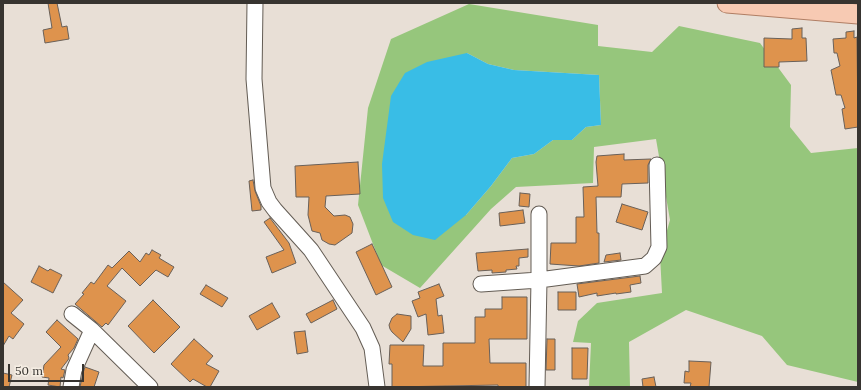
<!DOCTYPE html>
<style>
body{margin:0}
#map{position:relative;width:861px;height:390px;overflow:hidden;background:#e8dfd6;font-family:Lora,serif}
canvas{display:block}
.frame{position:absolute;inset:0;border:4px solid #373430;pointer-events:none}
.scale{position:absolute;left:8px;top:364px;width:76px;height:18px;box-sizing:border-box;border:2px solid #373430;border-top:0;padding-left:5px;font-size:12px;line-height:14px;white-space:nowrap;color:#373430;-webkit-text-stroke:3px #f5ede3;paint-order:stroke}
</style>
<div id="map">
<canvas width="861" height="390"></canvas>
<div class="frame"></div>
<div class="scale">50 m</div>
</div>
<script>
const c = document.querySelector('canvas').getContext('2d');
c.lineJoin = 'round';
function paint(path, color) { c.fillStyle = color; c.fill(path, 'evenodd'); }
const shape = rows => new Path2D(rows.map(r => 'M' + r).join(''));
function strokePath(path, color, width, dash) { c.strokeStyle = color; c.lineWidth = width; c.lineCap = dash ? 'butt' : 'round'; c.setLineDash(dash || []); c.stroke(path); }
const green = shape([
 [469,4,598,25,598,46,652,52,679,26,760,43,791,85,790,127,811,153,858,148,858,382,787,365,762,336,686,310,629,342,630,387,589,387,591,343,573,342,578,321,597,303,662,293,660,255,670,220,656,139,594,147,593,183,516,187,491,209,420,288,381,265,358,205,368,108,391,39],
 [467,53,488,64,514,70,599,75,601,125,586,127,572,140,553,140,534,154,512,158,491,186,466,215]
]);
const water = shape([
 [467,53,488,64,514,70,599,75,601,125,586,127,572,140,553,140,534,154,512,158,491,186,466,215,435,240,413,235,393,222,383,198,382,164,391,96,405,73,427,62]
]);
const building = shape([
 [48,3,57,3,62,27,67,26,69,39,45,43,43,30,52,28,48,3],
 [802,28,802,38,806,38,807,61,779,62,779,67,764,67,764,38,792,39,792,29,802,28],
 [854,31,854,38,857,37,858,127,845,129,842,109,845,108,841,95,836,95,831,70,840,66,837,53,834,53,833,39,846,38,846,32,854,31],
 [624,154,624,160,651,159,648,165,648,183,622,184,621,197,596,197,597,233,599,233,599,263,579,266,550,264,551,243,576,243,576,217,584,217,583,187,598,186,596,162,597,156,624,154],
 [358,162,360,194,326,196,325,207,334,216,345,215,350,217,353,224,352,233,335,245,329,244,322,240,320,233,312,231,308,215,309,197,296,197,295,166,358,162],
 [253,180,255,191,261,206,261,210,252,211,249,181,253,180],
 [520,193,530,194,529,207,519,206,520,193],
 [622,204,648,212,642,230,616,222,622,204],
 [523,210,525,223,500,226,499,213,523,210],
 [270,218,289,243,296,263,272,273,266,257,284,250,264,222,270,218],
 [372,244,392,287,376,295,356,252,372,244],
 [528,249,528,257,519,258,519,266,516,266,517,269,506,270,506,272,492,273,492,270,478,271,476,253,528,249],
 [152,250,161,255,159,258,174,267,168,277,156,270,140,286,122,268,107,286,126,301,108,325,106,323,102,327,75,304,84,294,82,293,91,282,94,284,108,265,112,268,129,251,140,262,146,253,149,255,152,250],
 [620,253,621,260,604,262,606,255,620,253],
 [39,266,48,271,50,269,62,275,53,293,31,282,39,266],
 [640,276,641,283,630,285,631,292,616,294,616,293,597,296,597,293,579,297,577,284,640,276],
 [3,282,23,300,11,313,24,324,13,339,9,336,3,346,3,282],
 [439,284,444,296,436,299,438,316,442,315,444,333,428,335,426,314,418,317,412,301,420,298,418,292,439,284],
 [206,285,228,298,222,307,200,294,206,285],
 [558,292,576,292,576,310,558,310,558,292],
 [502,297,527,297,527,339,489,339,490,363,526,363,526,387,498,387,498,385,392,387,392,364,389,364,390,345,424,345,423,366,443,366,443,343,475,343,475,317,485,317,485,309,502,309,502,297],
 [153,300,180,327,154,353,128,326,153,300],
 [333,300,337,309,311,323,306,314,333,300],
 [272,303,280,317,257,330,249,316,272,303],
 [397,314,411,316,411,329,403,342,392,332,390,329,389,325,392,318,397,314],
 [57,320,78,339,74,348,68,355,69,358,68,360,61,369,65,370,63,378,61,377,60,387,48,385,49,378,42,377,44,365,61,347,46,332,57,320],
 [305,331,308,352,297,354,294,332,305,331],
 [194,339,213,356,206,364,219,371,210,387,207,387,193,379,190,382,171,364,194,339],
 [547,339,555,339,555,370,546,370,547,339],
 [572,348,588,348,587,379,572,379,572,348],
 [689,361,711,362,709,387,690,387,691,383,684,383,685,371,689,372,689,361],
 [85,367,99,372,94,387,80,387,83,373,85,367],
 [3,373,12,375,9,387,3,387,3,373],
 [654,377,656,387,643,387,642,379,654,377]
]);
const minor = shape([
 [255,3,254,79,263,188,269,202,275,210,311,250,363,328,372,348,377,387],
 [481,284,539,280,539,214],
 [72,314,92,330,150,387],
 [71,387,74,370,92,330],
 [537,387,539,280,645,266,654,258,659,247,657,165]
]);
const major = shape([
 [727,3,858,14]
]);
paint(green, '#96c67c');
paint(water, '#39bde6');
paint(building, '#de934d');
strokePath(building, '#696059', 1);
strokePath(minor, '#635c54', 17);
strokePath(major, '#b07e64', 21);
strokePath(minor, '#fff', 15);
strokePath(major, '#f7cab3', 19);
</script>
